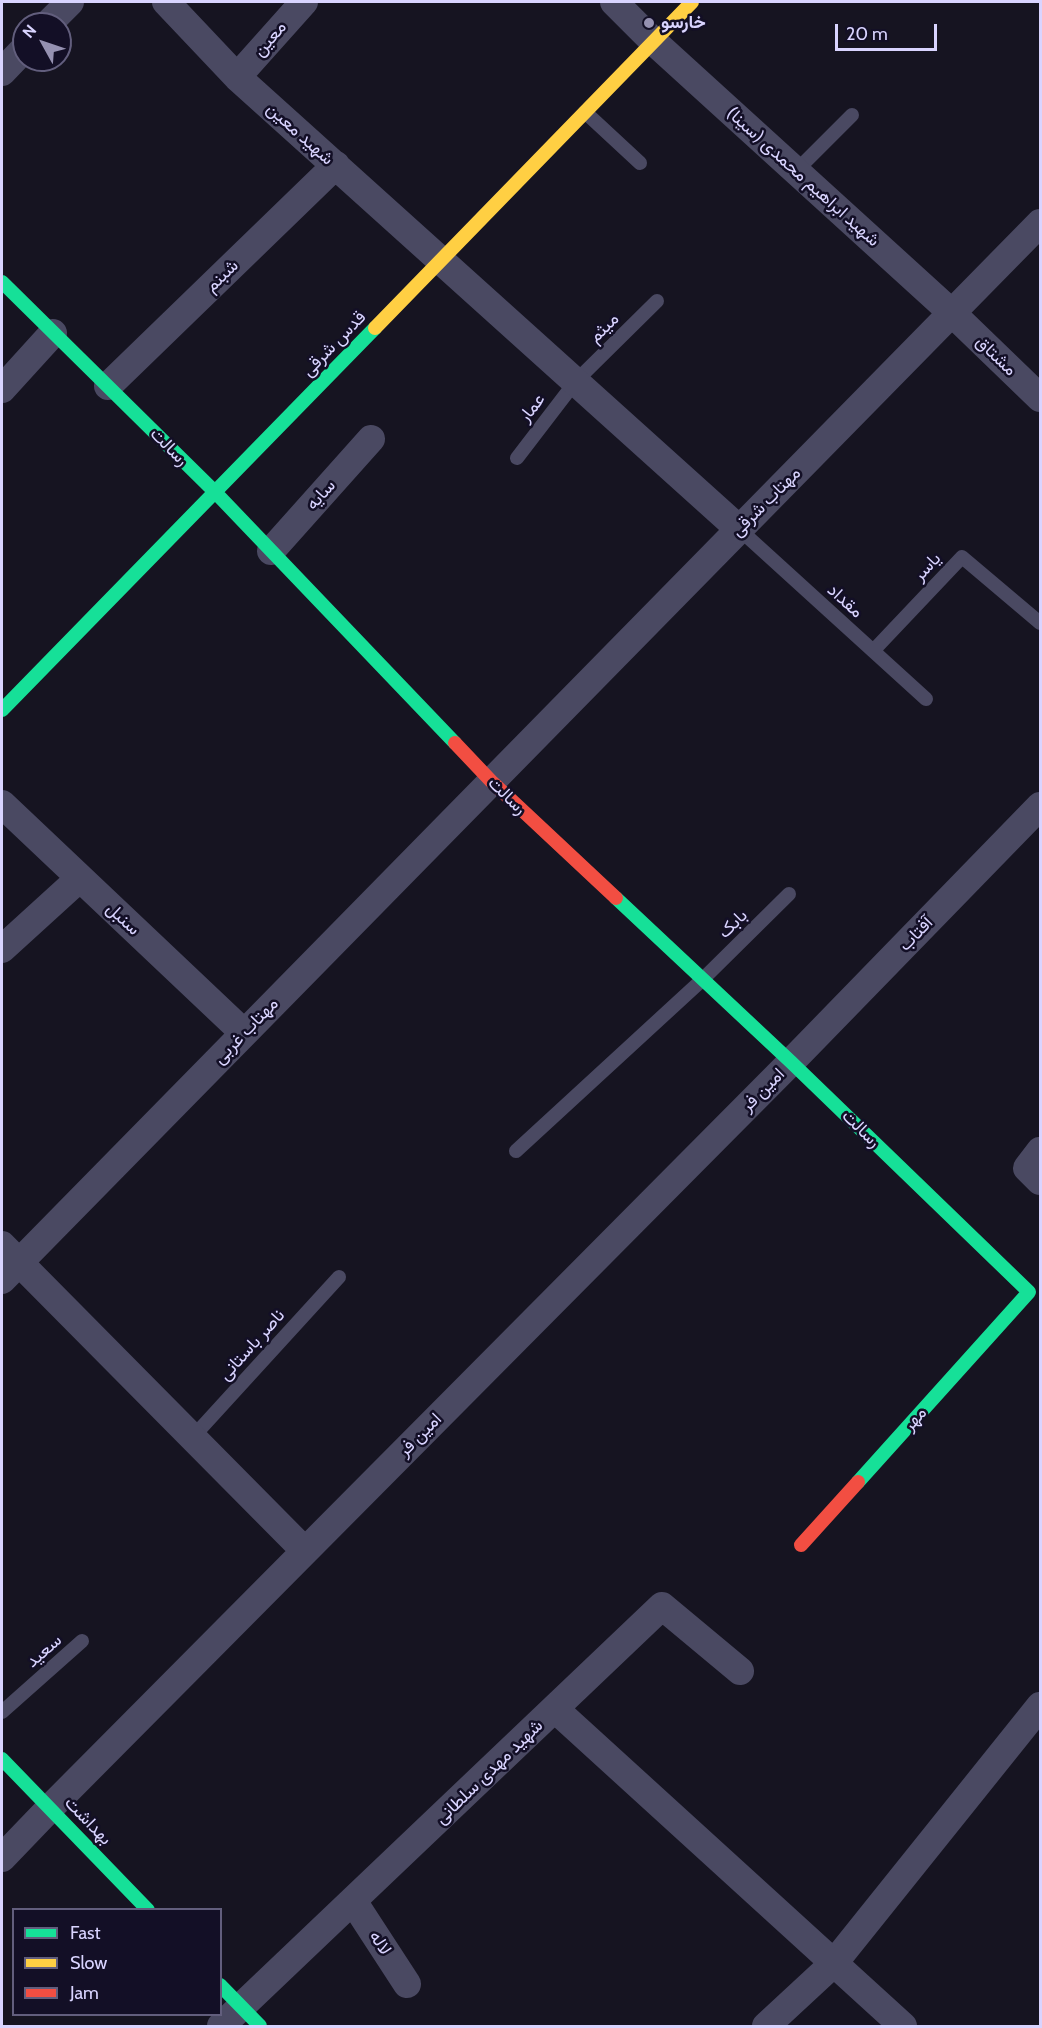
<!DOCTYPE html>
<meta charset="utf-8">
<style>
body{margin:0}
#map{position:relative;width:1042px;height:2028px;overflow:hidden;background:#161421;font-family:Cabin,sans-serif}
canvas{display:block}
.frame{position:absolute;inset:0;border:3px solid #d9d4ff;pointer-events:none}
.legend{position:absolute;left:12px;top:1908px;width:210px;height:108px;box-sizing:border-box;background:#130f26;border:2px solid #625e7d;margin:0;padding:8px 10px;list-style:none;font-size:18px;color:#d9d4ff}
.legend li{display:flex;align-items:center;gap:12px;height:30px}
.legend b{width:30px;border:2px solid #625e7d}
.north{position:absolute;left:12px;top:12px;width:60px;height:60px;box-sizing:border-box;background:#130f26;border:2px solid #625e7d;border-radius:50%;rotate:310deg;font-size:16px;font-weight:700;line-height:24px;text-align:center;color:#d9d4ff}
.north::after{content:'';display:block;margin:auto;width:21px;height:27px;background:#9591b1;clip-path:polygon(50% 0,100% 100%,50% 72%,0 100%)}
.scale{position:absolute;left:835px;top:24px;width:102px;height:27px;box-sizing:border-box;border:3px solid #d9d4ff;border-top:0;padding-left:8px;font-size:18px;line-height:21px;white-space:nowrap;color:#d9d4ff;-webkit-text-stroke:4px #130f26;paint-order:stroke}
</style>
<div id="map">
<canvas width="1042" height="2028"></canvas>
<div class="frame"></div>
<ul class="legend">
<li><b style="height:8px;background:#16e098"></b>Fast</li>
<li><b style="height:8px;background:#ffcf43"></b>Slow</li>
<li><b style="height:8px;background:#f24e42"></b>Jam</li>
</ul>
<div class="north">N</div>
<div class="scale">20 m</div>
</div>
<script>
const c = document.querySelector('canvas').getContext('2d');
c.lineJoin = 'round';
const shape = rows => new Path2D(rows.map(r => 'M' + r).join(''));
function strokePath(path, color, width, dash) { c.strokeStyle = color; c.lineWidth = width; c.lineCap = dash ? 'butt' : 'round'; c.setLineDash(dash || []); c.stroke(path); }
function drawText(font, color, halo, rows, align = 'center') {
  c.font = font + ' Cabin,Vazirmatn,sans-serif'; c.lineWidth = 5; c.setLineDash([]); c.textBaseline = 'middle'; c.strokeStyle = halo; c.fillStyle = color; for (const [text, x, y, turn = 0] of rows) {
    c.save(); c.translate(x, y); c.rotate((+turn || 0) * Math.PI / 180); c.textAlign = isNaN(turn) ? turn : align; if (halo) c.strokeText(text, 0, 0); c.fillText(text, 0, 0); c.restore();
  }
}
const lane = shape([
 [585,112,640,163],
 [796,171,852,115],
 [517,458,576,381,657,301],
 [739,529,926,699],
 [873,651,962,557,1040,623],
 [516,1151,702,980,789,894],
 [192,1438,339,1277],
 [2,1712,82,1641]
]);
const street = shape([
 [166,2,237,77,739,529],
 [614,2,653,41,952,313,1040,398],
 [48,24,70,2],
 [2,72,24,49],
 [237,77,304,2],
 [108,386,336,165],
 [2,389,53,333],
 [271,551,371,439],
 [2,804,244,1033],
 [2,949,80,878],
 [1040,1151,1027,1168,1040,1181],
 [2,1245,305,1551],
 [2,1280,1040,223],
 [555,1709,903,2026],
 [2,1858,50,1808,791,1062,1040,806],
 [353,1901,407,1984],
 [221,2026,662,1606,740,1671],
 [766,2026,834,1963,1040,1706]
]);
const fast = shape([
 [2,282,215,492,455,743],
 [2,710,375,328],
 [616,898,791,1062,1029,1292,858,1482],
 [2,1759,148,1910],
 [220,1985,260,2026]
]);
const slow = shape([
 [375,328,692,2]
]);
const jam = shape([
 [455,743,491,781,616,898],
 [801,1545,858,1482]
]);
const markers = [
 [649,23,6,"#9591b1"]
];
const poiNames = [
 ["خارسو",661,23]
];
const streetNames = [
 ["معین",270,39,-49],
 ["شهید معین",300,134,42],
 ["شهید ابراهیم محمدی (سینا)",803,177,42],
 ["شبنم",222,276,-44],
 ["میثم",604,328,-45],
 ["قدس شرقی",334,344,-46],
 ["مشتاق",996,356,44],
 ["عمار",532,408,-52],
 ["رسالت",169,447,45],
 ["سایه",321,495,-48],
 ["مهتاب شرقی",766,502,-45],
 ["یاسر",927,567,-47],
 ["مقداد",845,601,42],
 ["رسالت",507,796,44],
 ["سنبل",123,919,43],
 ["بابک",733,924,-45],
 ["آفتاب",916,934,-46],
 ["مهتاب غربی",246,1031,-46],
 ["امین فر",763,1090,-45],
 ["رسالت",861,1129,44],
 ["ناصر باستانی",252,1345,-48],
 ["مهر",915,1419,-48],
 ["امین فر",420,1435,-45],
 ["سعید",44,1651,-41],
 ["شهید مهدی سلطانی",489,1772,-44],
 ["بهداشت",88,1821,46],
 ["لاله",380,1943,57]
];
strokePath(lane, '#4a4962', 14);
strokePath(street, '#4a4962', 28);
strokePath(fast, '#16e098', 14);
strokePath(slow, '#ffcf43', 14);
strokePath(jam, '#f24e42', 14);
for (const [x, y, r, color] of markers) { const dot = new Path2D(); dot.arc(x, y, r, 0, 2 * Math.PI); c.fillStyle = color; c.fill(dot); strokePath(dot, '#130f26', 2); }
drawText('bold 18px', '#d9d4ff', '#130f26', poiNames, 'left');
drawText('18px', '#d9d4ff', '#130f26', streetNames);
</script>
